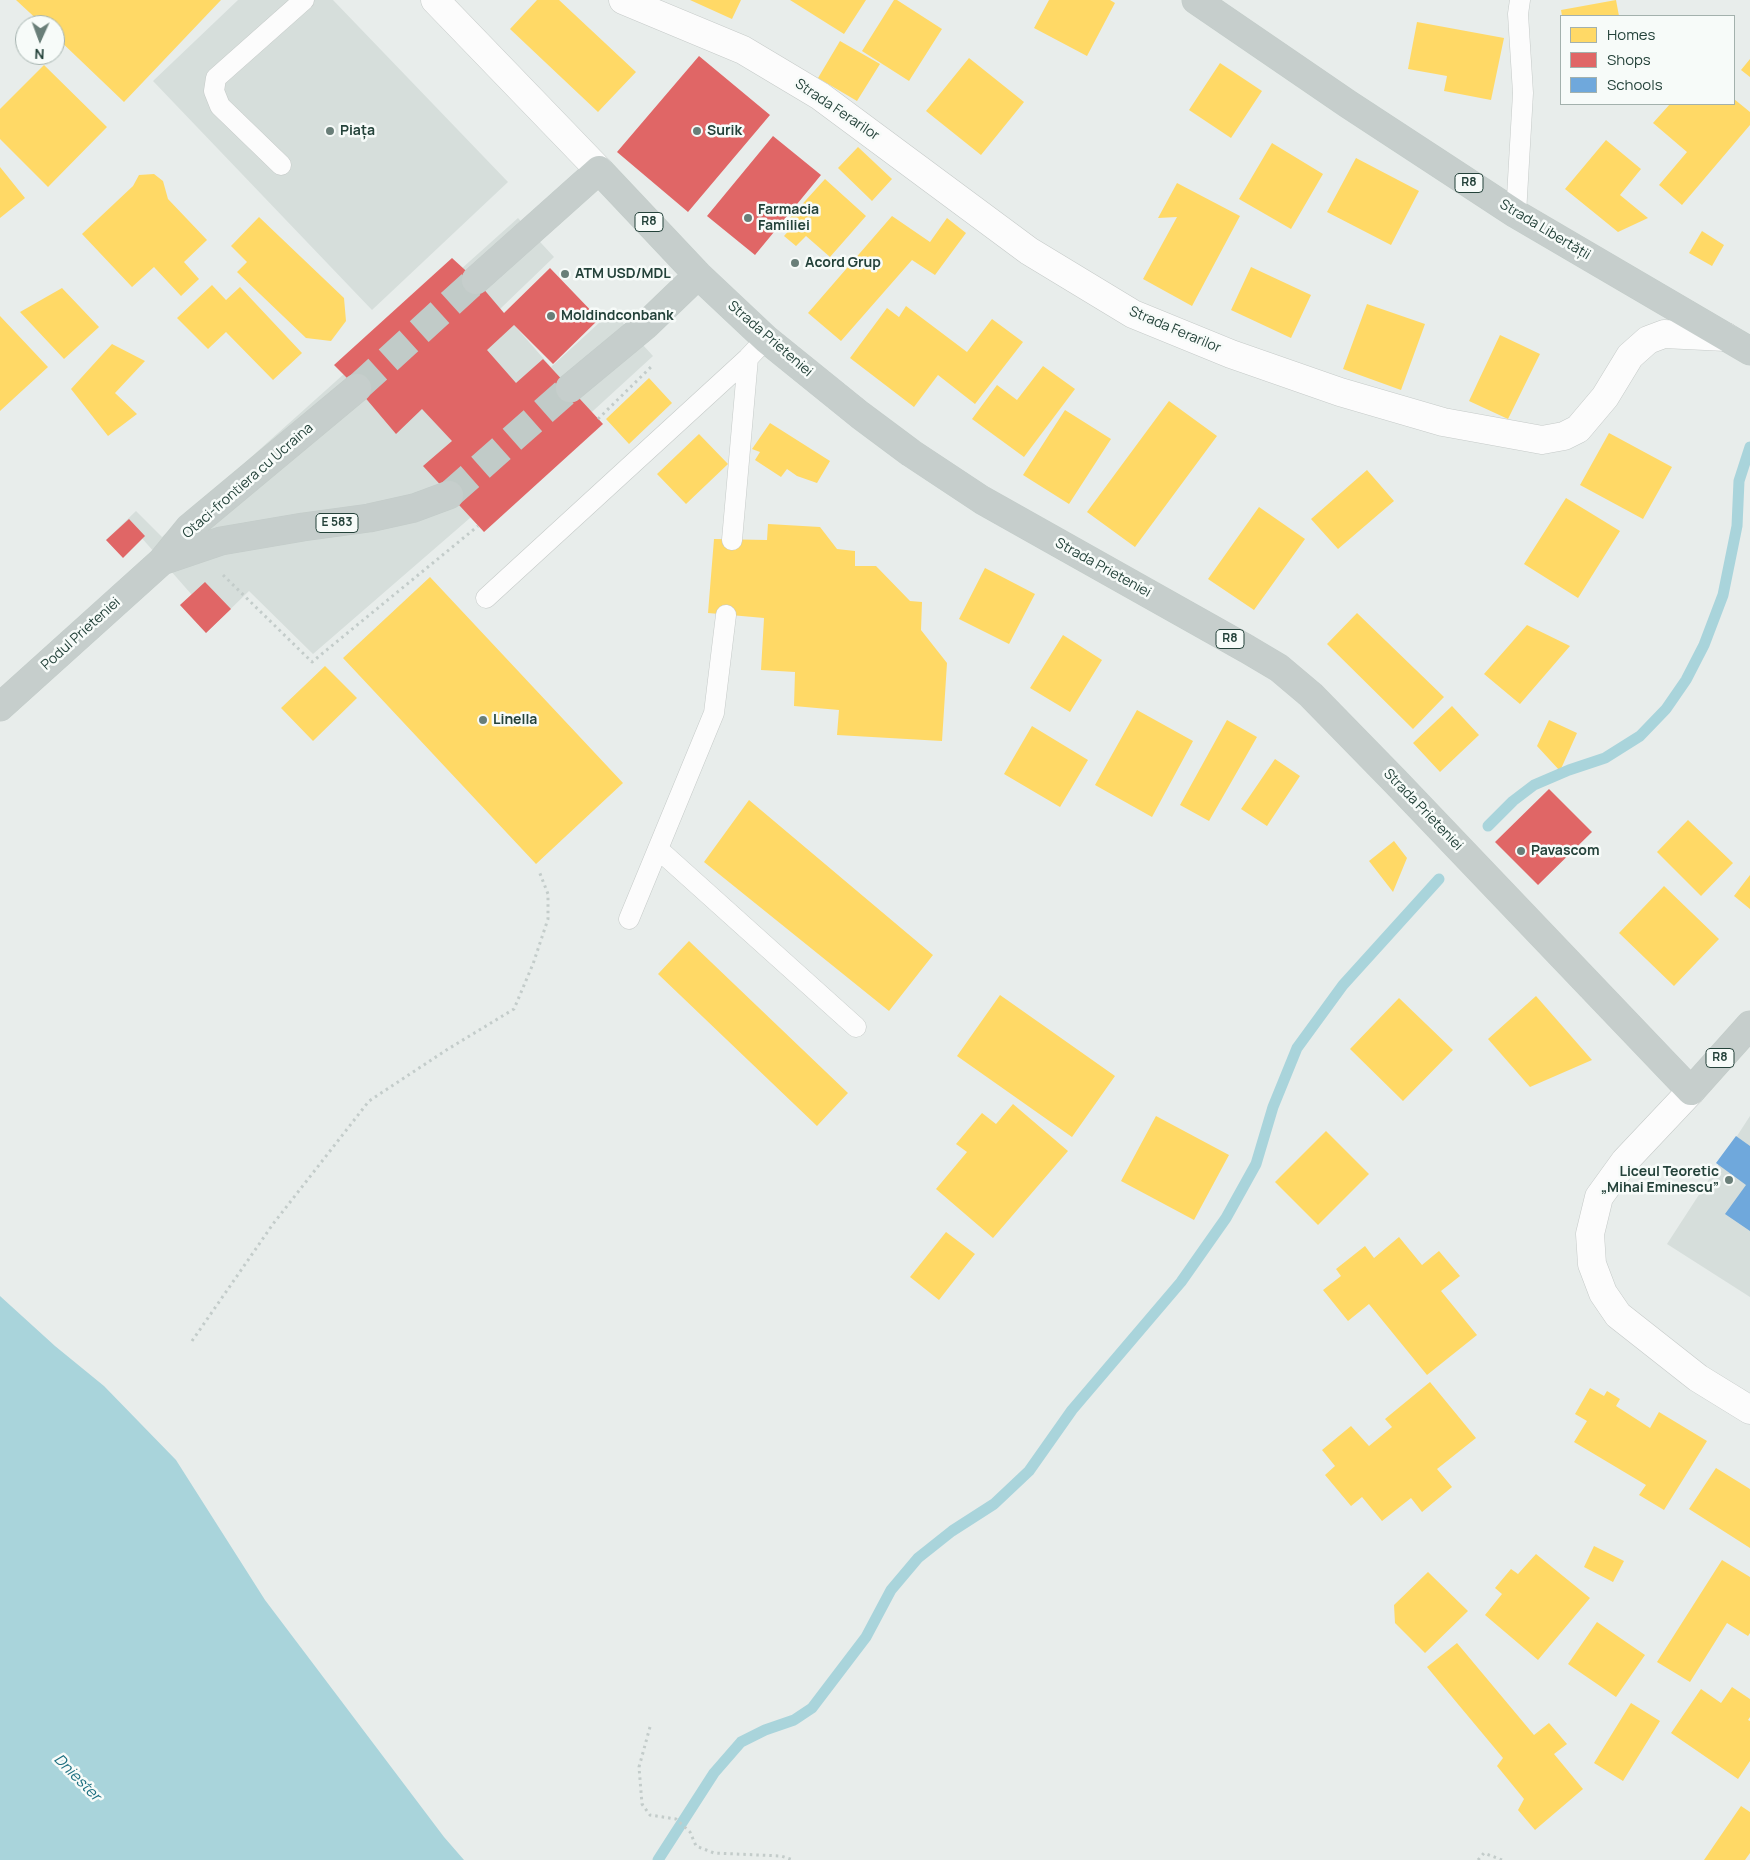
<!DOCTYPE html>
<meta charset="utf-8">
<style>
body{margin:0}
#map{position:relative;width:1750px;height:1860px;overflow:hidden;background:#e8edeb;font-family:Manrope,sans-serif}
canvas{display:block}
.legend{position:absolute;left:1560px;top:15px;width:175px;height:90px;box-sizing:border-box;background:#f7fbf9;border:1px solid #a3b1ad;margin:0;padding:6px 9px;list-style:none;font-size:15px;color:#24423a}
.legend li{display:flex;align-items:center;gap:10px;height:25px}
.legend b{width:25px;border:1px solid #a3b1ad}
.north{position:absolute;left:15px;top:15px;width:50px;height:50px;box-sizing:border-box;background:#f7fbf9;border:1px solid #a3b1ad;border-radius:50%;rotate:182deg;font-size:14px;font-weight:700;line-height:20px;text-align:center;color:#24423a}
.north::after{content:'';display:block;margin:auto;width:18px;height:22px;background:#697e78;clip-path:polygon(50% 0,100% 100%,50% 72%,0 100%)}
</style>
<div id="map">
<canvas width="1750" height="1860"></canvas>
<ul class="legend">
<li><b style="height:14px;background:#ffd966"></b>Homes</li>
<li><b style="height:14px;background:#e06666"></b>Shops</li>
<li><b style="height:14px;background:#6fa8dc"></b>Schools</li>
</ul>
<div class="north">N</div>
</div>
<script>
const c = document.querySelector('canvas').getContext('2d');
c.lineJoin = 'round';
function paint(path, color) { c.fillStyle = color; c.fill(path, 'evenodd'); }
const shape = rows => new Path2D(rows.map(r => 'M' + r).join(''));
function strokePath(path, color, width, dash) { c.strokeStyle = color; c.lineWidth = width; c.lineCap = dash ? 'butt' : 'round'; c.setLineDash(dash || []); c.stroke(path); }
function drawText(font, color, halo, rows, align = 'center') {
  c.font = font + ' Manrope,sans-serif'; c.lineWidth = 5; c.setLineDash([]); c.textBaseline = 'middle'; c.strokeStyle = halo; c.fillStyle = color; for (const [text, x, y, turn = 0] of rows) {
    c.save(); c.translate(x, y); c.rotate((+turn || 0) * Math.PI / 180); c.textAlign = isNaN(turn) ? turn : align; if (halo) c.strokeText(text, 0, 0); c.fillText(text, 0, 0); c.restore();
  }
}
const built = shape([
 [238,0,333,0,508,182,372,310,153,81],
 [518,218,554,257,500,309,551,367,612,311,653,356,582,421,313,654,249,591,206,633,180,605,192,595,140,536,123,557,106,540,136,511,162,537],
 [1750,1116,1750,1297,1667,1244]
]);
const water = shape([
 [0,1296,55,1346,104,1386,176,1460,265,1600,444,1837,464,1860,0,1860]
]);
const homes = shape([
 [16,0,221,0,124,102,55,36,55,25,43,25],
 [537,0,559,0,636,72,598,112,510,29],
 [690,0,741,0,732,19],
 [790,0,866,0,844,34],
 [894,0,897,0,942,29,909,81,862,51],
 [1049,0,1110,0,1115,3,1087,56,1034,28],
 [1616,0,1619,16,1562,16,1561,10],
 [1417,22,1504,38,1491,100,1444,91,1447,76,1408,69],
 [840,41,880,64,857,101,818,78],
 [969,58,1024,102,981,155,926,111],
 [1750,59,1750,77,1741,70],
 [1220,63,1262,91,1231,138,1189,110],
 [44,65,107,127,48,187,0,139,0,109],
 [1734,99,1750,112,1750,125,1682,205,1659,185,1687,152,1653,123,1670,104,1734,104],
 [1606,140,1641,169,1620,195,1648,218,1618,232,1565,189],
 [1272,143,1323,174,1291,229,1239,199],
 [858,147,892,179,872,201,838,168],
 [1356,158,1419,191,1391,245,1327,212],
 [0,167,25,198,0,218],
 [154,174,163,181,168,199,207,240,184,262,199,279,181,296,154,267,132,287,82,234,133,186,139,175],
 [825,179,866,216,830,257,806,236,796,246,784,236,793,226,787,221],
 [1177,183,1240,216,1192,306,1143,279,1177,217,1158,218],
 [892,216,930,242,947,218,966,233,935,275,912,260,841,341,808,313],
 [259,217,344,298,346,321,331,341,306,338,237,272,247,262,231,246],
 [1702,231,1724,245,1712,266,1689,253],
 [1251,267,1311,295,1291,338,1231,310],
 [212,285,226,300,240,287,302,353,273,380,226,332,208,349,177,318],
 [62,288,99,327,64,359,20,312],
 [1367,304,1425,324,1401,390,1343,369],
 [906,306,967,352,992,319,1023,342,975,404,938,375,914,407,850,358,887,308,899,317],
 [0,316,48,367,0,411],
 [1500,335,1540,354,1508,419,1469,401],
 [112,344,145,361,115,393,137,414,108,436,71,389],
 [1043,366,1075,389,1024,457,972,419,997,385,1017,400],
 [649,378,672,403,629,444,606,419],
 [1169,401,1217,436,1135,547,1087,512],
 [1065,410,1111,439,1069,504,1023,475],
 [770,423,830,461,817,483,797,476,787,469,781,477,755,460,760,452,752,449],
 [1609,433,1672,467,1643,519,1580,485],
 [699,434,728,464,686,504,657,474],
 [1367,470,1394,501,1338,549,1311,519],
 [1566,498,1620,531,1578,598,1524,564],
 [1259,507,1305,539,1254,610,1208,579],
 [768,524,820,527,837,549,855,551,855,566,876,566,910,601,922,602,921,630,947,663,942,741,837,735,839,710,794,706,795,672,761,670,764,618,708,613,714,539,767,540],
 [985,568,1035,594,1009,644,959,619],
 [430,577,623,783,536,864,343,658],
 [1357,613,1444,697,1413,729,1327,644],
 [1527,625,1570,646,1520,704,1484,674],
 [1063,635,1102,660,1070,712,1030,688],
 [325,666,357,698,313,741,281,708],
 [1452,706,1479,735,1440,772,1413,743],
 [1137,710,1193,741,1152,817,1095,785],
 [1227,720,1257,737,1209,821,1180,805],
 [1549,720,1577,733,1560,771,1537,746],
 [1032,726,1088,760,1060,807,1004,774],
 [1275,759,1300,776,1267,826,1241,809],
 [749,800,933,955,889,1011,704,862],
 [1688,820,1733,863,1701,896,1657,852],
 [1394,841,1407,858,1393,892,1369,861],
 [1750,875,1750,909,1734,896],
 [1664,886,1719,939,1674,986,1619,933],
 [689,941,848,1093,817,1126,658,974],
 [1000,995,1115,1076,1072,1137,957,1056],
 [1536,996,1592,1060,1530,1087,1488,1039],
 [1399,998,1453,1050,1403,1101,1350,1049],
 [1013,1104,1068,1151,993,1238,936,1189,967,1152,956,1144,982,1113,996,1124],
 [1156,1116,1229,1155,1194,1220,1121,1181],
 [1326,1131,1369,1174,1318,1225,1275,1182],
 [946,1232,975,1254,939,1300,910,1277],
 [1399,1237,1422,1265,1439,1251,1460,1276,1441,1291,1477,1335,1427,1375,1369,1304,1348,1321,1323,1290,1341,1276,1336,1269,1365,1246,1374,1258],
 [1430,1382,1476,1438,1437,1469,1452,1487,1422,1512,1411,1498,1382,1521,1362,1497,1351,1506,1325,1475,1335,1466,1322,1450,1351,1426,1369,1446,1392,1427,1385,1419],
 [1590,1388,1604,1396,1607,1391,1620,1399,1616,1406,1650,1428,1659,1412,1707,1441,1664,1510,1639,1495,1646,1485,1574,1442,1587,1421,1575,1414],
 [1716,1468,1750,1489,1750,1548,1689,1509],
 [1594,1546,1624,1561,1613,1582,1584,1567],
 [1536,1554,1590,1598,1538,1660,1485,1615,1502,1594,1495,1588,1511,1569,1518,1574],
 [1722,1560,1750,1577,1750,1633,1748,1636,1727,1623,1690,1682,1657,1662],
 [1428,1572,1468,1611,1425,1653,1395,1623,1394,1605],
 [1597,1622,1645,1655,1616,1697,1568,1664],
 [1457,1643,1534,1735,1549,1723,1567,1744,1554,1754,1583,1789,1535,1830,1518,1810,1524,1799,1497,1766,1503,1758,1427,1667],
 [1732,1687,1750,1699,1750,1717,1748,1720,1750,1721,1750,1761,1738,1779,1671,1733,1701,1689,1721,1703],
 [1631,1703,1660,1721,1623,1781,1594,1763],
 [1741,1806,1750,1812,1750,1853,1745,1860,1704,1860]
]);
const shops = shape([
 [699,56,770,115,688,212,617,152],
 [773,136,821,175,755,255,707,216],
 [452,258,476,280,504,313,550,268,599,319,553,364,514,325,487,350,516,383,543,359,603,424,484,532,423,466,452,441,422,409,396,434,357,388,334,365],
 [129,519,145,536,123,558,106,540],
 [205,582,231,609,206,633,180,605],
 [1549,789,1592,832,1538,885,1495,842]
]);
const schools = shape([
 [1736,1136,1750,1146,1750,1231,1725,1214,1746,1185,1716,1163]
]);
const stream = shape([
 [1488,826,1513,801,1534,785,1569,770,1605,758,1640,736,1666,709,1686,680,1704,645,1723,595,1737,526,1739,481,1750,447],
 [658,1860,714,1773,741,1742,765,1730,794,1720,812,1708,866,1637,891,1590,918,1558,952,1531,994,1504,1029,1471,1072,1410,1181,1282,1226,1218,1256,1164,1273,1107,1297,1048,1343,985,1439,879]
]);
const trunkTunnel = shape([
 [357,388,476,280],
 [449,495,570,388]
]);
const path = shape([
 [598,419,651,367],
 [223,575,312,662,478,526],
 [192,1341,273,1224,369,1101,448,1049,514,1009,533,964,548,919,548,894,539,871],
 [650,1727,639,1767,642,1804,650,1815,676,1819,690,1832,696,1846,714,1853,781,1856,793,1860],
 [1478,1860,1484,1853,1502,1860]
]);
const service = shape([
 [281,165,220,106,214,91,216,78,304,0],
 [1516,214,1523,93,1518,14,1520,0],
 [732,540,748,358],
 [486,598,748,358,766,339],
 [658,849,856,1027],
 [629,919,714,713,726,615]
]);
const minor = shape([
 [623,0,743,50,820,96,1029,251,1133,314,1231,354,1340,392,1443,422,1542,440,1564,436,1578,429,1605,397,1630,356,1648,340,1664,334,1726,337],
 [1691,1091,1625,1161,1599,1197,1590,1234,1592,1264,1603,1293,1618,1315,1698,1378,1750,1410]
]);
const tertiary = shape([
 [435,0,599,170]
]);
const trunk = shape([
 [1196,0,1348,104,1516,214,1750,351],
 [476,280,599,170,698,275,766,339,860,415,911,453,982,500,1247,649,1279,668,1311,695,1395,781,1691,1091,1750,1025],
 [570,388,646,325,698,275],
 [162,561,221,541,303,527,369,518,414,508,449,495],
 [0,707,162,561,189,528,357,388]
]);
const markers = [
 [330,131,5,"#697e78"],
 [697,131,5,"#697e78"],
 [748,218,5,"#697e78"],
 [795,263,5,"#697e78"],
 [565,274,5,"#697e78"],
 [551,316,5,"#697e78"],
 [483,720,5,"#697e78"],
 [1521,851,5,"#697e78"],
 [1729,1180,5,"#697e78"]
];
const shields = [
 [1469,183,28],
 [649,222,28],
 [337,523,42],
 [1230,639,28],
 [1720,1058,28]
];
const shieldNames = [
 ["R8",1469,183],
 ["R8",649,222],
 ["E 583",337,523],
 ["R8",1230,639],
 ["R8",1720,1058]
];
const streetNames = [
 ["Strada Ferarilor",837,110,34],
 ["Strada Libertății",1545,230,31],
 ["Strada Ferarilor",1175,330,23],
 ["Strada Prieteniei",770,339,41],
 ["Otaci-frontiera cu Ucraina",248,481,-41],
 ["Strada Prieteniei",1103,568,29],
 ["Podul Prieteniei",81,634,-42],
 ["Strada Prieteniei",1423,810,46]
];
const poiNames = [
 ["Piața",340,131],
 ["Surik",707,131],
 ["Farmacia",758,210],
 ["Familiei",758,226],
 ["Acord Grup",805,263],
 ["ATM USD/MDL",575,274],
 ["Moldindconbank",561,316],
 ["Linella",493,720],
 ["Pavascom",1531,851],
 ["Liceul Teoretic",1719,1172,"right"],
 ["„Mihai Eminescu”",1719,1188,"right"]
];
const waterNames = [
 ["Dniester",77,1778,45]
];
paint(built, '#d6dedb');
paint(water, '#a9d4db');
paint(homes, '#ffd966');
paint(shops, '#e06666');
paint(schools, '#6fa8dc');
strokePath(stream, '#a9d4db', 11);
strokePath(trunkTunnel, '#c1cbc8', 28, [28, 14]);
strokePath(service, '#c5cac8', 21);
strokePath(minor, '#c5cac8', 29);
strokePath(tertiary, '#c5cac8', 29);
strokePath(trunk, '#c3ccc9', 29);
strokePath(path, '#c3ccca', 3, [2.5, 4]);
strokePath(service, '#fcfcfc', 20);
strokePath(minor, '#fcfcfc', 28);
strokePath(tertiary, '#fcfcfc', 28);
strokePath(trunk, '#c6cecc', 28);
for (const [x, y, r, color] of markers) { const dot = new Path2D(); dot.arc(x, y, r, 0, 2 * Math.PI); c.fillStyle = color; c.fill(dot); strokePath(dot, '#f7fbf9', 2); }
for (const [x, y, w] of shields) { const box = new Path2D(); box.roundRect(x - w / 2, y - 9.5, w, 19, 4); c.fillStyle = '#f7fbf9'; c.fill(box); strokePath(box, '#24423a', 1); }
drawText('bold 12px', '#24423a', null, shieldNames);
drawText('14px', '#24423a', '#f7fbf9', streetNames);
drawText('bold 14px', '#24423a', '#f7fbf9', poiNames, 'left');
drawText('italic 15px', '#1c6f80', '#f7fbf9', waterNames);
</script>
